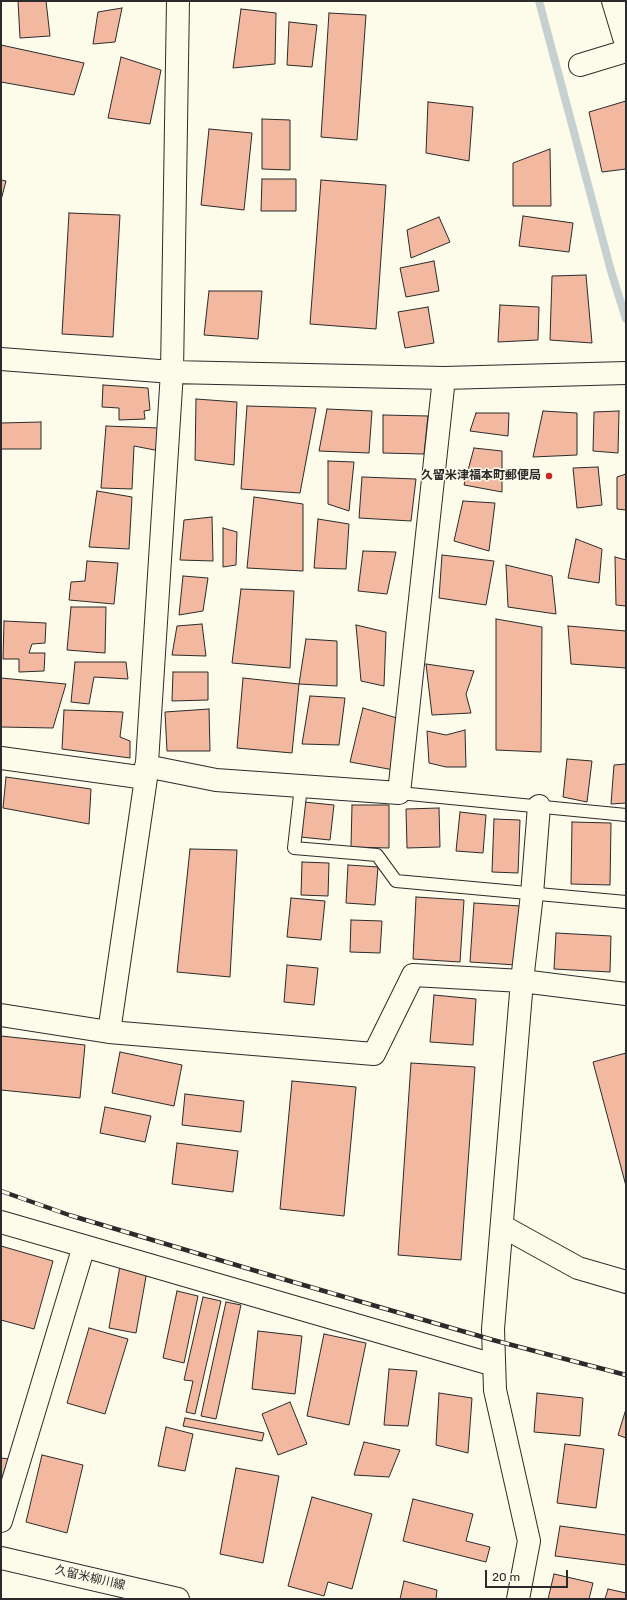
<!DOCTYPE html>
<meta charset="utf-8">
<style>
body{margin:0}
#map{position:relative;width:627px;height:1600px;overflow:hidden;background:#fdfbea;font-family:Rubik,sans-serif}
canvas{display:block}
.frame{position:absolute;inset:0;border:2px solid #2b2b2b;pointer-events:none}
.scale{position:absolute;left:485px;top:1570px;width:83px;height:18px;box-sizing:border-box;border:2px solid #2b2b2b;border-top:0;padding-left:5px;font-size:12px;line-height:14px;white-space:nowrap;color:#2b2b2b;-webkit-text-stroke:3px #fdfbea;paint-order:stroke}
</style>
<div id="map">
<canvas width="627" height="1600"></canvas>
<div class="frame"></div>
<div class="scale">20 m</div>
</div>
<script>
const c = document.querySelector('canvas').getContext('2d');
c.lineJoin = 'round';
const shape = rows => new Path2D(rows.map(r => 'M' + r).join(''));
function strokePath(path, color, width, dash) { c.strokeStyle = color; c.lineWidth = width; c.lineCap = dash ? 'butt' : 'round'; c.setLineDash(dash || []); c.stroke(path); }
function paint(path, color) { c.fillStyle = color; c.fill(path, 'evenodd'); }
function drawText(font, color, halo, rows, align = 'center') {
  c.font = font + ' Rubik,"Noto Sans JP",sans-serif'; c.lineWidth = 3; c.setLineDash([]); c.textBaseline = 'middle'; c.strokeStyle = halo; c.fillStyle = color; for (const [text, x, y, turn = 0] of rows) {
    c.save(); c.translate(x, y); c.rotate((+turn || 0) * Math.PI / 180); c.textAlign = isNaN(turn) ? turn : align; if (halo) c.strokeText(text, 0, 0); c.fillText(text, 0, 0); c.restore();
  }
}
const stream = shape([
 [539,1,611,271,626,319]
]);
const building = shape([
 [18,1,46,1,50,36,20,38,18,1],
 [122,8,115,42,93,44,98,12,122,8],
 [241,9,276,13,275,64,233,68,241,9],
 [329,13,366,15,357,140,321,137,329,13],
 [289,22,317,25,312,67,287,65,289,22],
 [1,45,84,63,74,95,1,82,1,45],
 [121,57,161,70,150,124,108,118,121,57],
 [626,101,626,169,602,172,589,112,626,101],
 [428,102,473,107,469,161,426,153,428,102],
 [262,119,290,120,290,170,262,169,262,119],
 [209,129,252,133,244,210,201,205,209,129],
 [550,149,551,206,513,206,513,163,550,149],
 [262,179,296,179,296,211,261,211,262,179],
 [1,180,6,181,1,200,1,180],
 [321,180,386,185,376,329,310,324,321,180],
 [69,213,120,215,113,337,62,334,69,213],
 [523,216,573,223,569,252,519,246,523,216],
 [439,217,450,242,411,258,407,230,439,217],
 [434,261,439,291,406,297,400,268,434,261],
 [586,275,592,343,550,340,552,276,586,275],
 [209,291,262,291,258,339,204,335,209,291],
 [500,305,539,307,538,340,498,342,500,305],
 [428,307,434,343,405,348,398,312,428,307],
 [103,385,148,388,150,410,144,411,145,419,119,420,119,408,102,407,103,385],
 [196,399,237,402,234,465,195,460,196,399],
 [247,406,316,408,300,493,241,489,247,406],
 [327,409,372,411,369,453,319,451,327,409],
 [543,411,577,413,577,455,533,457,543,411],
 [619,411,618,453,593,451,594,412,619,411],
 [476,413,509,413,508,436,470,431,476,413],
 [383,415,428,416,424,454,383,453,383,415],
 [41,422,41,449,1,449,1,423,41,422],
 [106,426,159,428,160,451,134,446,132,489,101,488,106,426],
 [474,448,502,451,502,492,464,485,474,448],
 [328,461,354,462,349,511,328,504,328,461],
 [598,467,602,505,577,508,573,468,598,467],
 [626,474,626,510,617,509,617,477,626,474],
 [362,477,416,479,411,521,359,518,362,477],
 [97,491,132,497,129,549,89,547,97,491],
 [254,497,303,504,303,571,247,568,254,497],
 [463,501,495,503,489,551,454,541,463,501],
 [212,517,213,561,180,560,184,520,212,517],
 [318,519,349,524,346,569,314,568,318,519],
 [223,528,237,532,236,565,223,567,223,528],
 [576,539,602,549,599,583,568,578,576,539],
 [363,551,396,552,387,594,358,591,363,551],
 [442,555,494,561,486,605,439,598,442,555],
 [615,557,626,560,626,606,616,605,615,557],
 [87,561,118,563,114,604,69,600,71,582,85,581,87,561],
 [506,565,552,576,556,614,508,607,506,565],
 [183,576,208,578,203,611,179,615,183,576],
 [241,589,294,591,290,668,232,663,241,589],
 [71,607,106,607,105,653,67,650,71,607],
 [496,619,542,627,541,752,496,750,496,619],
 [4,621,46,623,45,643,32,644,29,653,45,653,44,671,19,672,19,659,3,659,4,621],
 [202,624,206,656,172,655,177,626,202,624],
 [356,625,386,632,384,686,361,681,356,625],
 [568,626,626,631,626,668,571,664,568,626],
 [306,639,337,641,337,686,299,684,306,639],
 [75,662,126,662,128,679,94,677,89,704,71,702,75,662],
 [426,664,474,671,466,694,471,713,432,715,426,664],
 [173,672,208,672,208,700,172,701,173,672],
 [1,678,66,684,53,728,1,727,1,678],
 [243,678,299,684,292,753,237,748,243,678],
 [310,696,345,698,339,745,302,744,310,696],
 [363,708,397,718,394,770,350,762,363,708],
 [209,709,210,751,167,751,165,712,209,709],
 [64,710,123,712,120,737,130,741,130,758,62,749,64,710],
 [465,730,466,767,446,767,429,763,427,731,446,735,465,730],
 [567,759,592,761,587,802,563,797,567,759],
 [626,764,626,803,611,804,614,765,626,764],
 [6,777,91,789,89,824,3,808,6,777],
 [304,802,334,805,330,840,300,837,304,802],
 [352,805,389,805,389,848,351,847,352,805],
 [439,808,440,847,407,848,406,809,439,808],
 [460,812,486,815,483,853,456,851,460,812],
 [494,819,520,820,518,873,492,872,494,819],
 [572,822,611,823,610,885,571,884,572,822],
 [190,849,237,850,230,977,177,972,190,849],
 [302,862,329,863,328,896,301,895,302,862],
 [348,865,378,867,375,905,346,903,348,865],
 [416,897,464,900,460,962,413,959,416,897],
 [291,898,325,901,321,940,287,937,291,898],
 [474,903,520,906,516,965,470,962,474,903],
 [351,920,382,921,380,953,350,952,351,920],
 [556,933,611,936,610,972,554,969,556,933],
 [287,965,318,968,314,1005,284,1002,287,965],
 [434,995,476,999,473,1045,430,1042,434,995],
 [1,1036,85,1045,80,1098,1,1090,1,1036],
 [120,1052,182,1065,174,1106,112,1093,120,1052],
 [626,1053,626,1186,593,1062,626,1053],
 [411,1063,475,1067,461,1260,398,1255,411,1063],
 [292,1081,356,1087,344,1216,280,1209,292,1081],
 [185,1094,244,1101,241,1132,182,1125,185,1094],
 [105,1107,151,1116,145,1142,100,1133,105,1107],
 [177,1143,238,1151,233,1192,172,1184,177,1143],
 [1,1246,53,1261,34,1329,1,1320,1,1246],
 [120,1266,147,1271,136,1333,109,1328,120,1266],
 [177,1291,198,1296,184,1363,163,1358,177,1291],
 [203,1297,221,1301,195,1414,186,1412,193,1381,184,1380,203,1297],
 [226,1302,241,1305,216,1419,201,1416,226,1302],
 [89,1328,128,1339,105,1414,67,1403,89,1328],
 [258,1331,302,1336,295,1394,252,1389,258,1331],
 [324,1334,366,1343,349,1425,307,1416,324,1334],
 [389,1369,417,1371,408,1426,384,1425,389,1369],
 [439,1393,472,1398,468,1453,436,1445,439,1393],
 [537,1393,583,1398,580,1436,534,1432,537,1393],
 [290,1402,307,1444,278,1455,262,1414,290,1402],
 [626,1409,626,1438,618,1435,626,1409],
 [185,1418,264,1433,262,1441,183,1426,185,1418],
 [166,1427,193,1434,185,1471,158,1466,166,1427],
 [364,1442,400,1450,389,1477,354,1475,364,1442],
 [565,1444,604,1449,596,1508,557,1503,565,1444],
 [42,1455,83,1465,67,1533,26,1522,42,1455],
 [1,1458,9,1459,1,1484,1,1458],
 [236,1468,279,1476,263,1563,220,1554,236,1468],
 [312,1497,372,1514,352,1589,328,1582,324,1596,288,1586,312,1497],
 [413,1499,473,1514,466,1541,490,1547,486,1562,403,1541,413,1499],
 [560,1526,626,1535,626,1565,555,1556,560,1526],
 [554,1574,593,1583,589,1599,548,1599,554,1574],
 [404,1581,437,1590,436,1599,400,1599,404,1581],
 [608,1589,626,1593,626,1599,605,1599,608,1589]
]);
const lane = shape([
 [301,786,294,848,377,855,396,881,626,902],
 [399,793,626,815]
]);
const street = shape([
 [613,1,626,44],
 [580,65,626,51],
 [1,359,172,372,444,378,626,373],
 [1,758,146,778],
 [146,766,216,780,399,793,444,378],
 [1,1015,109,1032,374,1054,413,975,522,981,626,994],
 [109,1032,146,778,172,372,178,1],
 [1,1222,84,1246,1,1521],
 [502,1226,578,1268,626,1282],
 [84,1246,494,1365],
 [518,1599,529,1541,495,1390,493,1329,522,981,532,894,539,806]
]);
const primary = shape([
 [1,1558,178,1599]
]);
const rail = shape([
 [1,1191,69,1215,293,1282,493,1340,626,1375]
]);
const markers = [
 [549,476,4,"#c62828"]
];
const poiNames = [
 ["久留米津福本町郵便局",541,476]
];
const streetNames = [
 ["久留米柳川線",90,1578,13]
];
strokePath(stream, '#c7d0d0', 8);
paint(building, '#f2b8a0');
strokePath(building, '#2b2b2b', 1);
strokePath(lane, '#2b2b2b', 14);
strokePath(street, '#2b2b2b', 24);
strokePath(primary, '#2b2b2b', 24);
strokePath(lane, '#fdfbea', 12);
strokePath(street, '#fdfbea', 22);
strokePath(primary, '#fdfbea', 22);
strokePath(rail, '#2b2b2b', 4.5);
strokePath(rail, '#fdfbea', 3, [9]);
for (const [x, y, r, color] of markers) { const dot = new Path2D(); dot.arc(x, y, r, 0, 2 * Math.PI); c.fillStyle = color; c.fill(dot); strokePath(dot, '#fdfbea', 1.5); }
drawText('bold 12px', '#2b2b2b', '#fdfbea', poiNames, 'right');
drawText('12px', '#2b2b2b', '#fdfbea', streetNames);
</script>
